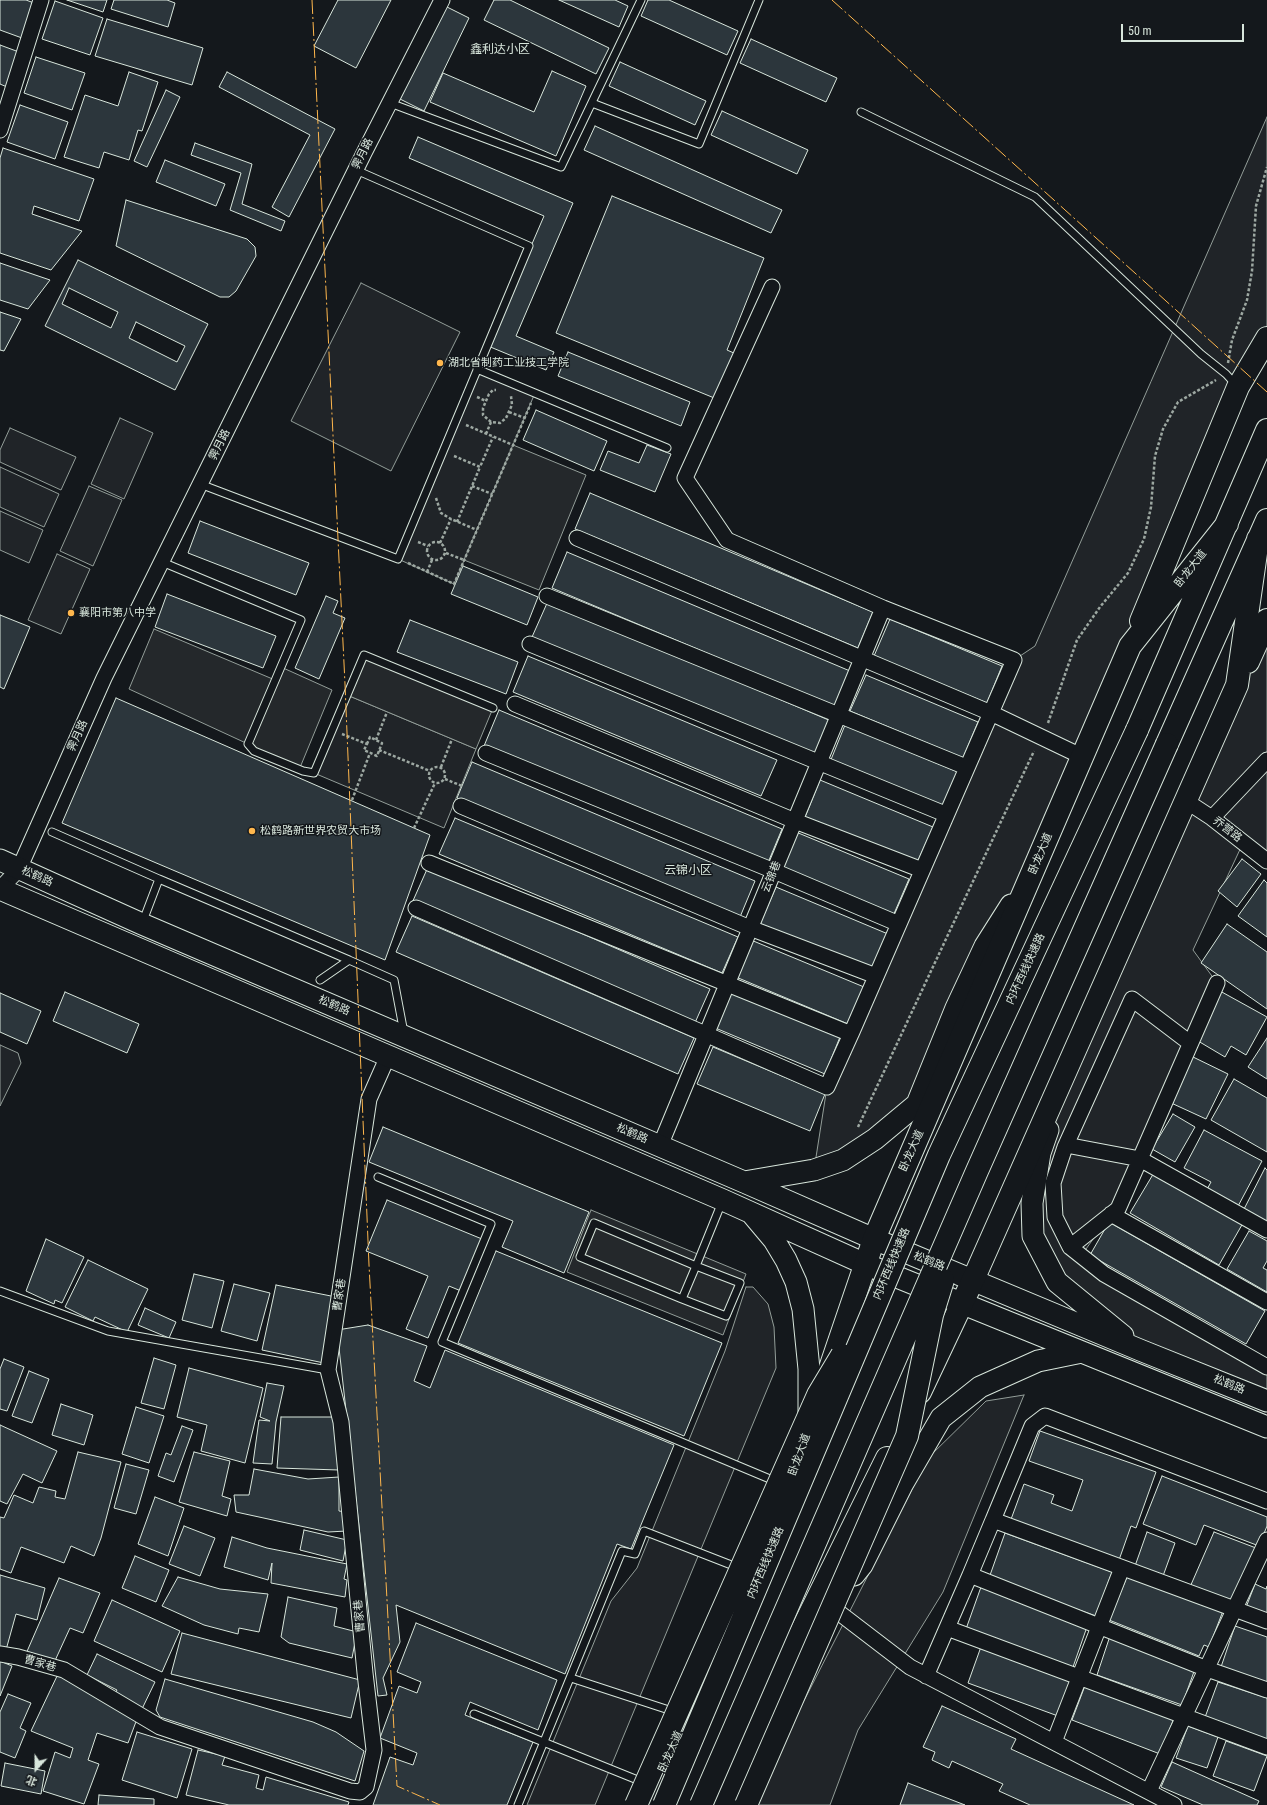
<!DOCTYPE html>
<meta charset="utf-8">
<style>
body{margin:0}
#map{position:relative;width:1267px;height:1805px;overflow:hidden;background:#14181c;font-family:"Roboto Condensed","Noto Sans SC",sans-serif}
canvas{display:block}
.north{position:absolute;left:16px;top:1749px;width:40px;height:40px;-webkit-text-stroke:3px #14181c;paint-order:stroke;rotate:201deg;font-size:11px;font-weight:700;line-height:16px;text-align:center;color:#d8e6dc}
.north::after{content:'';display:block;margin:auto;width:14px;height:18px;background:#d8e6dc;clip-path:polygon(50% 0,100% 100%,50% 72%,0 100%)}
.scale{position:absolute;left:1121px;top:24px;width:123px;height:18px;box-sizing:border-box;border:2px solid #d8e6dc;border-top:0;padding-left:5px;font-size:12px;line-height:14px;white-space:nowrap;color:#d8e6dc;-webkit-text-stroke:3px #14181c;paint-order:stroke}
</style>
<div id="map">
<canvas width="1267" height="1805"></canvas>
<div class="north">北</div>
<div class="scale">50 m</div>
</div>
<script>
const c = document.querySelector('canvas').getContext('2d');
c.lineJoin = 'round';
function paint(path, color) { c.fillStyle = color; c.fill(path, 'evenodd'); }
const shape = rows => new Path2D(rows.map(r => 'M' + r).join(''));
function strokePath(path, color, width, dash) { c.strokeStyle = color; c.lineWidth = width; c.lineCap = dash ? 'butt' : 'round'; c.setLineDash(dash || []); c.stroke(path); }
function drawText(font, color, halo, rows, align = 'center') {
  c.font = font + ' "Roboto Condensed","Noto Sans SC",sans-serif'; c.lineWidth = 3; c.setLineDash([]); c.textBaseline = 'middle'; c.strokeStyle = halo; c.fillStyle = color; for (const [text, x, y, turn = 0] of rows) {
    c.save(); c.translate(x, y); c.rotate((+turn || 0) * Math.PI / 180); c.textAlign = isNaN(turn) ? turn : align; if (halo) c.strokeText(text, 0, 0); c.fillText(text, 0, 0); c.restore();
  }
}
const green = shape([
 [1267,117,1267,338,1130,646,917,1104,814,1170,827,1087,1014,660,1035,646,1267,117],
 [361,283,460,332,391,471,291,421,361,283],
 [477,369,535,393,454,584,398,559,477,369],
 [120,418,153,433,124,499,91,484,120,418],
 [10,428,76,457,61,490,0,462,0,450,10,428],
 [0,467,59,494,44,527,0,507,0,467],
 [89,486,122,500,93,566,60,551,89,486],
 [0,511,43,530,29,563,0,550,0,511],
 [57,554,90,569,61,634,28,620,57,554],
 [1267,620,1267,861,1243,843,1193,950,1217,983,1111,1214,1081,1256,1267,1367,1267,1401,1140,1350,1057,1282,1032,1203,1040,1153,1267,620],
 [347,695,476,749,444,828,314,773,347,695],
 [0,1045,18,1053,21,1063,0,1106,0,1045],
 [746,1287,753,1287,768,1304,774,1327,776,1368,595,1805,527,1805,611,1601,637,1568,725,1351,746,1287],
 [1024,1395,943,1592,858,1730,830,1805,758,1805,788,1732,928,1458,986,1401,1024,1395]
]);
const parking = shape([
 [513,445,586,475,539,590,464,560,513,445],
 [154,629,275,680,281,667,332,690,299,770,254,751,248,744,129,689,154,629],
 [364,655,493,708,476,749,347,695,364,655],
 [591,1210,746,1274,723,1335,567,1272,591,1210]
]);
const building = shape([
 [0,0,26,0,34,3,22,38,0,30,0,0],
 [67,0,107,0,103,12,67,0],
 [114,0,167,0,175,3,168,27,111,9,114,0],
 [338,0,391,0,356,68,314,46,338,0],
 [494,0,510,0,609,48,596,74,484,20,494,0],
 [559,0,615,0,628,6,619,27,559,0],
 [648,0,669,0,738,31,727,55,641,16,648,0],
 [55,1,103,18,90,55,42,39,55,1],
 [445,6,469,18,424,111,400,99,445,6],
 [107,19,203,48,192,85,95,56,107,19],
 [751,39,837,78,826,102,740,63,751,39],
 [0,45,19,52,7,87,0,84,0,45],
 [36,57,85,73,72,110,24,93,36,57],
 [620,62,706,101,695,125,609,86,620,62],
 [552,71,586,86,556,156,430,102,443,73,534,112,552,71],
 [129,72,158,82,142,131,138,130,129,160,104,152,99,168,64,157,85,95,118,106,129,72],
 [227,72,335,129,289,217,272,207,310,135,219,87,227,72],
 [166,90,180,97,147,167,134,161,166,90],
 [20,105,68,122,55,159,7,142,20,105],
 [722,111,808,150,797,174,711,135,722,111],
 [595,126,782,210,771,233,584,150,595,126],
 [418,137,573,203,516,336,554,352,546,370,488,346,544,216,409,158,418,137],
 [195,143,252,164,242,204,285,221,281,231,230,210,241,173,191,155,195,143],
 [3,148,94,179,79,221,34,206,32,214,82,231,51,270,0,253,0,158,3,148],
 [165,160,225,184,216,206,156,182,165,160],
 [612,196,764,258,727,350,743,357,724,402,556,333,612,196],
 [126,200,247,239,255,247,256,256,236,291,229,297,220,297,116,246,126,200],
 [78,260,208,324,175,390,45,326,78,260],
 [69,288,118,312,111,328,62,304,69,288],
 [136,322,185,346,177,362,129,338,136,322],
 [0,263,50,280,28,309,0,300,0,263],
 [0,312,21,319,4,351,0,350,0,312],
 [568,352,690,402,681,426,558,376,568,352],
 [536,410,607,441,594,471,523,440,536,410],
 [647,445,671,454,655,492,600,470,608,451,639,463,647,445],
 [590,493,873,612,858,648,575,529,590,493],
 [200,521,309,563,296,595,188,553,200,521],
 [567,552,850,671,835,707,552,588,567,552],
 [463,566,538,597,527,625,451,594,463,566],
 [167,594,276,636,263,668,155,627,167,594],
 [326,596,338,601,333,613,345,618,319,679,295,668,326,596],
 [548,601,831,721,815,756,532,637,548,601],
 [0,615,30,627,4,689,0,687,0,615],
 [890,619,1002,666,987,703,874,656,890,619],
 [410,620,518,662,506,694,397,652,410,620],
 [528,656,777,760,761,796,513,692,528,656],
 [866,675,978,722,963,758,850,711,866,675],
 [116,698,430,835,385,960,62,823,116,698],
 [499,710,782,829,767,865,484,746,499,710],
 [845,725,958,772,942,809,830,762,845,725],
 [472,762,755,881,740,917,457,798,472,762],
 [820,780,933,827,917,863,805,817,820,780],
 [455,818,738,937,722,973,439,854,455,818],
 [796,832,909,879,893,916,781,869,796,832],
 [1242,859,1261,874,1237,907,1218,891,1242,859],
 [428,867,710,989,694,1025,412,903,428,867],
 [1264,880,1267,883,1267,937,1238,916,1264,880],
 [776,887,888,934,873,971,760,924,776,887],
 [412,916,694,1038,678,1074,396,952,412,916],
 [1227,924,1267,952,1267,1009,1201,963,1227,924],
 [751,940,864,987,848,1024,736,977,751,940],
 [728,990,840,1037,825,1074,713,1027,728,990],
 [1220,991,1267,1017,1246,1055,1231,1046,1225,1057,1193,1038,1220,991],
 [65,992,139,1024,127,1053,53,1021,65,992],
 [0,993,41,1011,27,1044,0,1032,0,993],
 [1267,1038,1267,1079,1248,1067,1267,1038],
 [713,1047,825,1094,810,1131,697,1084,713,1047],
 [1191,1056,1228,1074,1206,1119,1169,1102,1191,1056],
 [1234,1079,1267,1098,1267,1152,1211,1120,1234,1079],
 [1173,1114,1195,1127,1175,1162,1152,1149,1173,1114],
 [383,1127,589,1212,564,1273,502,1247,513,1221,369,1162,383,1127],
 [1204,1130,1262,1161,1236,1210,1205,1193,1211,1182,1184,1168,1204,1130],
 [1265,1168,1267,1170,1267,1225,1241,1215,1265,1168],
 [1155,1171,1243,1223,1219,1265,1130,1213,1155,1171],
 [387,1200,482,1239,461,1291,449,1286,428,1338,406,1329,428,1276,366,1251,387,1200],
 [1109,1222,1265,1311,1246,1344,1090,1255,1109,1222],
 [1249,1231,1267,1241,1267,1261,1263,1268,1267,1270,1267,1292,1227,1269,1249,1231],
 [46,1239,84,1257,62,1303,55,1300,54,1304,26,1291,46,1239],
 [496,1251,722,1343,684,1436,458,1343,496,1251],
 [88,1260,148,1289,127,1332,95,1317,93,1321,65,1307,88,1260],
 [194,1274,224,1281,212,1328,182,1320,194,1274],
 [234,1284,270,1293,257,1341,221,1331,234,1284],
 [276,1285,336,1297,324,1363,262,1350,276,1285],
 [145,1308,176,1322,169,1338,138,1325,145,1308],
 [368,1325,427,1346,414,1381,430,1388,445,1350,674,1445,631,1549,617,1544,565,1674,396,1605,400,1642,383,1678,387,1695,378,1696,337,1330,368,1325],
 [154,1358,176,1365,164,1409,141,1403,154,1358],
 [4,1359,24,1367,7,1411,0,1409,0,1369,4,1359],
 [189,1368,263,1388,245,1463,201,1451,207,1425,177,1417,189,1368],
 [29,1371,49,1379,32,1423,12,1416,29,1371],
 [267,1383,284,1386,276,1422,272,1464,253,1463,259,1420,270,1421,260,1417,267,1383],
 [61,1404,93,1415,84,1445,52,1435,61,1404],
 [136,1407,164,1416,149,1463,122,1454,136,1407],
 [281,1417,338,1417,339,1470,277,1468,281,1417],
 [0,1425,57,1451,42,1483,23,1474,7,1504,0,1501,0,1425],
 [182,1426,193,1430,174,1482,158,1476,166,1453,171,1455,182,1426],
 [1040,1431,1156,1472,1136,1528,1131,1526,1119,1560,1010,1522,1024,1484,1054,1495,1051,1503,1072,1511,1083,1480,1029,1461,1040,1431],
 [78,1452,121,1462,101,1538,94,1556,71,1546,64,1563,21,1547,11,1573,0,1569,0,1517,4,1518,14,1495,33,1503,39,1487,56,1491,55,1497,65,1499,78,1452],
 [194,1452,230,1461,222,1496,231,1499,227,1516,179,1502,194,1452],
 [126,1464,149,1470,136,1514,114,1508,126,1464],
 [254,1469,308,1479,339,1477,339,1511,347,1512,347,1531,328,1532,236,1512,234,1495,249,1495,254,1469],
 [1162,1476,1267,1517,1267,1526,1259,1546,1204,1525,1196,1545,1143,1524,1162,1476],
 [155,1497,184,1508,168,1556,138,1544,155,1497],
 [184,1526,215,1538,200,1576,169,1564,184,1526],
 [304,1530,347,1540,343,1561,300,1550,304,1530],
 [1147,1532,1175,1543,1163,1576,1135,1566,1147,1532],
 [1214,1532,1256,1548,1233,1601,1190,1587,1214,1532],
 [1005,1533,1112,1572,1096,1616,989,1578,1005,1533],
 [232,1537,267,1548,347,1564,344,1579,347,1580,345,1597,271,1583,272,1563,268,1580,224,1567,232,1537],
 [135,1556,169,1570,156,1602,122,1588,135,1556],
 [0,1575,45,1588,37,1620,16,1614,6,1650,0,1648,0,1575],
 [178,1577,220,1589,268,1594,259,1632,239,1628,238,1634,204,1625,162,1606,178,1577],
 [1127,1577,1223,1611,1209,1647,1204,1645,1199,1656,1109,1620,1127,1577],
 [59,1578,100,1593,83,1633,70,1628,53,1665,25,1656,59,1578],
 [1255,1584,1266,1589,1267,1586,1267,1618,1245,1610,1255,1584],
 [981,1587,1088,1624,1073,1667,966,1629,981,1587],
 [288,1597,337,1608,334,1626,357,1632,352,1658,289,1643,281,1637,288,1597],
 [112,1600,180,1631,162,1672,94,1641,112,1600],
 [416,1623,557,1680,538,1730,470,1702,465,1715,533,1742,507,1805,373,1805,390,1757,413,1765,417,1753,380,1738,399,1686,417,1693,421,1682,397,1672,416,1623],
 [1235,1626,1267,1637,1267,1683,1221,1667,1235,1626],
 [182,1633,360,1680,351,1718,171,1674,182,1633],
 [1110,1636,1196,1666,1182,1705,1097,1675,1110,1636],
 [982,1644,1072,1677,1058,1716,968,1683,982,1644],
 [97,1654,155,1682,141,1711,113,1697,117,1690,87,1675,97,1654],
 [0,1661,12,1666,0,1696,0,1661],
 [58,1674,137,1719,128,1743,97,1733,88,1760,99,1764,84,1804,43,1791,55,1752,70,1758,73,1748,31,1731,58,1674],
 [165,1679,313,1722,336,1732,364,1751,355,1781,160,1717,156,1710,165,1679],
 [1218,1682,1267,1698,1267,1743,1204,1720,1218,1682],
 [1086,1683,1174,1718,1160,1754,1072,1720,1086,1683],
 [8,1694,31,1703,20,1728,26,1731,15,1758,0,1752,0,1712,8,1694],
 [942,1706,1016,1739,1011,1749,1134,1805,1030,1805,999,1791,1003,1784,952,1761,949,1768,932,1760,935,1752,923,1747,942,1706],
 [1188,1726,1218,1737,1207,1768,1176,1758,1188,1726],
 [137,1732,192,1749,177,1798,122,1780,137,1732],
 [1226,1741,1267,1756,1254,1791,1213,1776,1226,1741],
 [198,1750,225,1756,222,1765,259,1775,256,1788,263,1790,266,1777,349,1802,348,1805,229,1805,186,1795,198,1750],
 [1172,1762,1259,1801,1257,1805,1203,1805,1161,1787,1172,1762],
 [5,1763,45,1771,41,1794,1,1786,5,1763],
 [908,1783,965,1805,900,1805,908,1783],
 [99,1795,154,1799,154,1805,98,1805,99,1795]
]);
const path = shape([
 [1228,363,1232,340,1247,300,1252,271,1256,206,1267,167],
 [477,397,486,401],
 [509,412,525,418],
 [491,422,483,415,483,408,489,394,493,390,496,390],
 [466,425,513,445],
 [486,434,491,422,500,423,506,418,512,405,511,396],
 [454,456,480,467,493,437],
 [472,486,492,494],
 [436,498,441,513,451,519,477,530],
 [457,522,480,467],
 '427 551a9 9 0 1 1 18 0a9 9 0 1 1-18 0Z',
 [418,542,428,546],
 [440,543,451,519],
 [446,553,464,560],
 [408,563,454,584,531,403],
 [427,572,432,560],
 [1048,723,1077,640,1100,607,1128,573,1144,539,1151,507,1155,456,1163,429,1178,402,1216,380],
 [342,734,367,744,364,750,377,756,382,743,370,737,367,744],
 [376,740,387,712],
 [379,750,430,771],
 '429 775a8 8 0 1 1 16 0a8 8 0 1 1-16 0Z',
 [441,767,452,739],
 [445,779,462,786],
 [352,800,370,753],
 [414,828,435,783],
 [858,1127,1034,751]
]);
const service = shape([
 [390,103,561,167,641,0],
 [592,103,699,144,759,0],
 [861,112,1035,197,1201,354,1226,374,1236,385],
 [477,369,667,448],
 [200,484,398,559,529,246,356,170],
 [162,562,301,620,248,744,254,751,303,771,314,773,364,655,493,708],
 [52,832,159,879],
 [143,921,159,879,349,960,320,980],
 [349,960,394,980,404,1033],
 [378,1177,491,1224,442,1342,777,1482],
 [0,1291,108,1331,328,1370],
 [682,1299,726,1316,740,1283,696,1266,594,1223,580,1257,682,1299,696,1266,722,1202],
 [571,1678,675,1712],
 [474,1714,645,1783],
 [518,1805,622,1551,635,1554,644,1531,739,1568]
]);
const minor = shape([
 [0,130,41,0],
 [577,538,991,713,1083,757],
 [547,596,966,767],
 [530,644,945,814],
 [515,704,795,821,922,870],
 [486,753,774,871,899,924],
 [1186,801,1212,818,1267,861],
 [461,806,750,928,876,976],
 [1212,818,1267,760],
 [429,863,851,1034,1014,660,883,608,727,540,685,478,772,287],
 [0,889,19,869,104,678,364,153,442,0],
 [416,908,827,1087,851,1034],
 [1217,983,1140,1159,1267,1230],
 [1066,1145,1140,1159,1118,1209,1070,1247,1104,1274,1267,1367],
 [660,1146,883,608],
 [1111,1214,1267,1302],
 [1070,1247,1055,1217,1053,1183,1065,1147,1132,999,1190,1043],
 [1267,1501,1045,1416,1032,1426,993,1520,1267,1621],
 [993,1520,970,1575,1207,1669,1267,1690],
 [829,1605,910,1667,1174,1805],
 [947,1628,1267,1747],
 [0,1654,18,1657,64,1670,160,1727,350,1791,360,1792,366,1787,374,1750,365,1673,341,1422,328,1370,369,1099,388,1056],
 [926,1676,970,1575],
 [1054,1742,1122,1568],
 [1149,1791,1267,1540]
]);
const secondary = shape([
 [0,860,142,924,744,1182,874,1239,1140,1350,1267,1401],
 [0,889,723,1200,865,1264,1267,1427],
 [1048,1130,1040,1153,1032,1203,1033,1236,1057,1282,1123,1336],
 [744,1182,814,1170,843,1160,875,1139,917,1104,956,1008,985,946,1011,905],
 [753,1215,774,1240,786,1260,796,1282,803,1309,809,1369,809,1416],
 [854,1575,862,1565,902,1485,941,1418,980,1387,1038,1361,1082,1352]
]);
const trunk = shape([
 [1141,621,1238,387,1267,338],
 [1248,662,1267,620],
 [1137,730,1267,430],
 [1167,744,1267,520],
 [828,1374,874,1239,1130,646,1227,524],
 [920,1392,973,1280,1237,685,1258,539],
 [725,1805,793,1648,887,1458]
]);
const trunkBridge = shape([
 [636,1805,818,1395,842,1355],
 [664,1805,939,1155,1137,730],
 [701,1805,977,1171,1167,744],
 [746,1805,907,1436,932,1315,943,1280]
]);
const power = shape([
 [312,0,345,684,369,1265,397,1786,440,1805],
 [832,0,1267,392]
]);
const markers = [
 [440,363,4,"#ffb74d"],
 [71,613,4,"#ffb74d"],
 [252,831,4,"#ffb74d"]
];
const streetNames = [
 ["霁月路",363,154,-64],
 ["霁月路",220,445,-64],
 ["卧龙大道",1191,569,-52],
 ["霁月路",78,736,-66],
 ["乔营路",1227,830,38],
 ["卧龙大道",1041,854,-67],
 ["松鹤路",37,877,24],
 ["云锦巷",772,877,-68],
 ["内环西线快速路",1026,969,-65],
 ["松鹤路",334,1006,23],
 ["松鹤路",632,1134,23],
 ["卧龙大道",912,1151,-66],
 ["松鹤路",929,1262,22],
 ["内环西线快速路",892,1264,-67],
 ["曹家巷",340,1295,-81],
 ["松鹤路",1229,1385,22],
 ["卧龙大道",800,1455,-70],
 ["内环西线快速路",766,1563,-67],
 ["曹家巷",360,1616,-95],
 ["曹家巷",40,1664,16],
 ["卧龙大道",671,1752,-66]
];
const poiNames = [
 ["湖北省制药工业技工学院",448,363],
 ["襄阳市第八中学",79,613],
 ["松鹤路新世界农贸大市场",260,831]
];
const neighbourhoodNames = [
 ["鑫利达小区",500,50],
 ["云锦小区",688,871]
];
paint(green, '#202428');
strokePath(green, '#939e99', 1);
paint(parking, '#24282b');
strokePath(parking, '#939e99', 1);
paint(building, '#2c363c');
strokePath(building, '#d8e6dc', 1);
strokePath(service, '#d8e6dc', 9);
strokePath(minor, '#d8e6dc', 17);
strokePath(secondary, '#d8e6dc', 23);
strokePath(trunk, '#d8e6dc', 24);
strokePath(path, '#9da8a2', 2.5, [3, 2]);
strokePath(service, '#14181c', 7);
strokePath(minor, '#14181c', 15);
strokePath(secondary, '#14181c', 21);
strokePath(trunk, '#14181c', 22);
strokePath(trunkBridge, '#d8e6dc', 24, []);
strokePath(trunkBridge, '#14181c', 22);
strokePath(power, '#ffb74d', 1, [14, 3, 2, 3]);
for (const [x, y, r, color] of markers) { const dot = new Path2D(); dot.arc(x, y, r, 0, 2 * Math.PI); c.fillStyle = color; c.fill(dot); strokePath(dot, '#14181c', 1.5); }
drawText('11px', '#d8e6dc', '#14181c', streetNames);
drawText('11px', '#d8e6dc', '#14181c', poiNames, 'left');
drawText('12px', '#d8e6dc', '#14181c', neighbourhoodNames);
</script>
